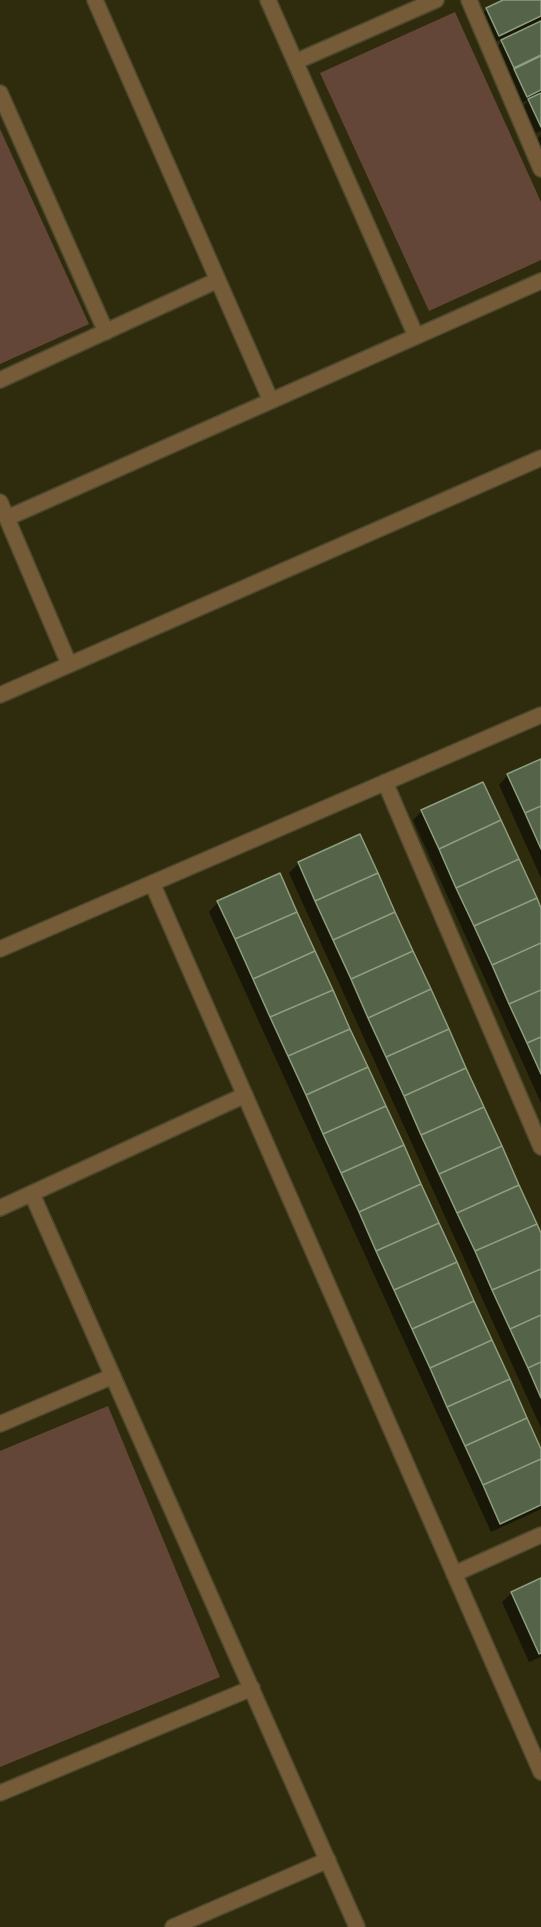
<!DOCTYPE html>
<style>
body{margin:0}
canvas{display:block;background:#2f2b0d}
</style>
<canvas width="541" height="1927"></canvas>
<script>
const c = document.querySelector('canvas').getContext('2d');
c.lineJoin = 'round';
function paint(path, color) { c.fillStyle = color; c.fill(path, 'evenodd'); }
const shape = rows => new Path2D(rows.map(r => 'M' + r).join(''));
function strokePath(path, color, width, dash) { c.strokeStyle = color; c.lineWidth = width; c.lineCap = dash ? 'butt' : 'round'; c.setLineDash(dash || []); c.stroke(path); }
const green = shape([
 [455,12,541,202,541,260,429,311,320,73],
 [0,129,89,324,0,364],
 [108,1406,220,1677,0,1767,0,1451]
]);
const shadow = shape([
 [506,0,541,0,541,131,531,135,519,110,529,100,517,105,493,51,507,37,490,44,477,19,487,9],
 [541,135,541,156,534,142],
 [541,760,541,878,499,785,508,775],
 [422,811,541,912,541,1103,413,820],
 [299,863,541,1236,541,1428,289,873],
 [218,902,541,1451,541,1509,491,1532,209,912],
 [541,1580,541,1657,529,1662,502,1602,512,1593]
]);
const building = shape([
 [503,0,541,0,541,16,499,36,486,8,503,0],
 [541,21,541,55,514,68,501,40,541,21],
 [541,56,541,90,527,97,514,69,541,56],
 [541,93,541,127,528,99,541,93],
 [541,759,541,806,525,813,507,774,541,759],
 [483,782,501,820,439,849,421,810,483,782],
 [541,806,541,849,525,813,541,806],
 [501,820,519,859,456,888,439,849,501,820],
 [360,834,378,873,315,901,298,862,360,834],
 [519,859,537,898,474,926,456,888,519,859],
 [280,873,297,912,235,939,217,901,280,873],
 [378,873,395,912,333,940,315,901,378,873],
 [537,898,541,908,541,943,492,965,474,926,537,898],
 [297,912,315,951,253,979,235,939,297,912],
 [395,912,413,951,351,979,333,940,395,912],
 [541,943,541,990,509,1004,492,965,541,943],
 [315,951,333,990,270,1017,253,979,315,951],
 [413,951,431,989,368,1018,351,979,413,951],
 [431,989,449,1029,386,1057,368,1018,431,989],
 [333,990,350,1029,288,1056,270,1017,333,990],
 [541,990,541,1037,527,1043,509,1004,541,990],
 [350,1029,368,1067,306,1095,288,1056,350,1029],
 [449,1029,466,1068,404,1096,386,1057,449,1029],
 [541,1037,541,1074,527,1043,541,1037],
 [368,1067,386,1106,323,1134,306,1095,368,1067],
 [466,1068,484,1107,421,1135,404,1096,466,1068],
 [386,1106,404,1145,341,1173,323,1134,386,1106],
 [484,1107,502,1146,439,1174,421,1135,484,1107],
 [404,1145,421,1184,359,1212,341,1173,404,1145],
 [502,1146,519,1185,457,1213,439,1174,502,1146],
 [421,1184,439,1223,376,1251,359,1212,421,1184],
 [519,1185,537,1224,475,1251,457,1213,519,1185],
 [439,1223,457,1262,394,1290,376,1251,439,1223],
 [537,1224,541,1233,541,1269,492,1290,475,1251,537,1224],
 [457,1262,474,1301,412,1329,394,1290,457,1262],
 [541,1269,541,1315,510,1329,492,1290,541,1269],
 [474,1301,492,1340,430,1368,412,1329,474,1301],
 [541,1315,541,1362,528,1368,510,1329,541,1315],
 [492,1340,510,1379,447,1407,430,1368,492,1340],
 [541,1362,541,1398,528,1368,541,1362],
 [510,1379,527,1418,465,1446,447,1407,510,1379],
 [527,1418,541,1449,541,1459,483,1485,465,1446,527,1418],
 [541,1459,541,1505,500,1524,483,1485,541,1459],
 [541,1578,541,1653,539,1654,511,1592,541,1578]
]);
const minor = shape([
 [95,0,271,401],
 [268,0,416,336],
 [469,0,541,169],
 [295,62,436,0],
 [0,93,106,332],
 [0,380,218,280],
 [0,502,69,664],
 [7,518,541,281],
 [0,695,541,458],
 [385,782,541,1147],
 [152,883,541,1772],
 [0,949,541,715],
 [32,1194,357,1927],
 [0,1208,245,1095],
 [0,1424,113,1376],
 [454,1574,541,1535],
 [0,1793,252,1688],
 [173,1927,328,1860]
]);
paint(green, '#644638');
paint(shadow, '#0007');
paint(building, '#556348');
strokePath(building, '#8e9e80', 1.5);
strokePath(minor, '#4d492d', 18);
strokePath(minor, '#755b38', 15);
</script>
